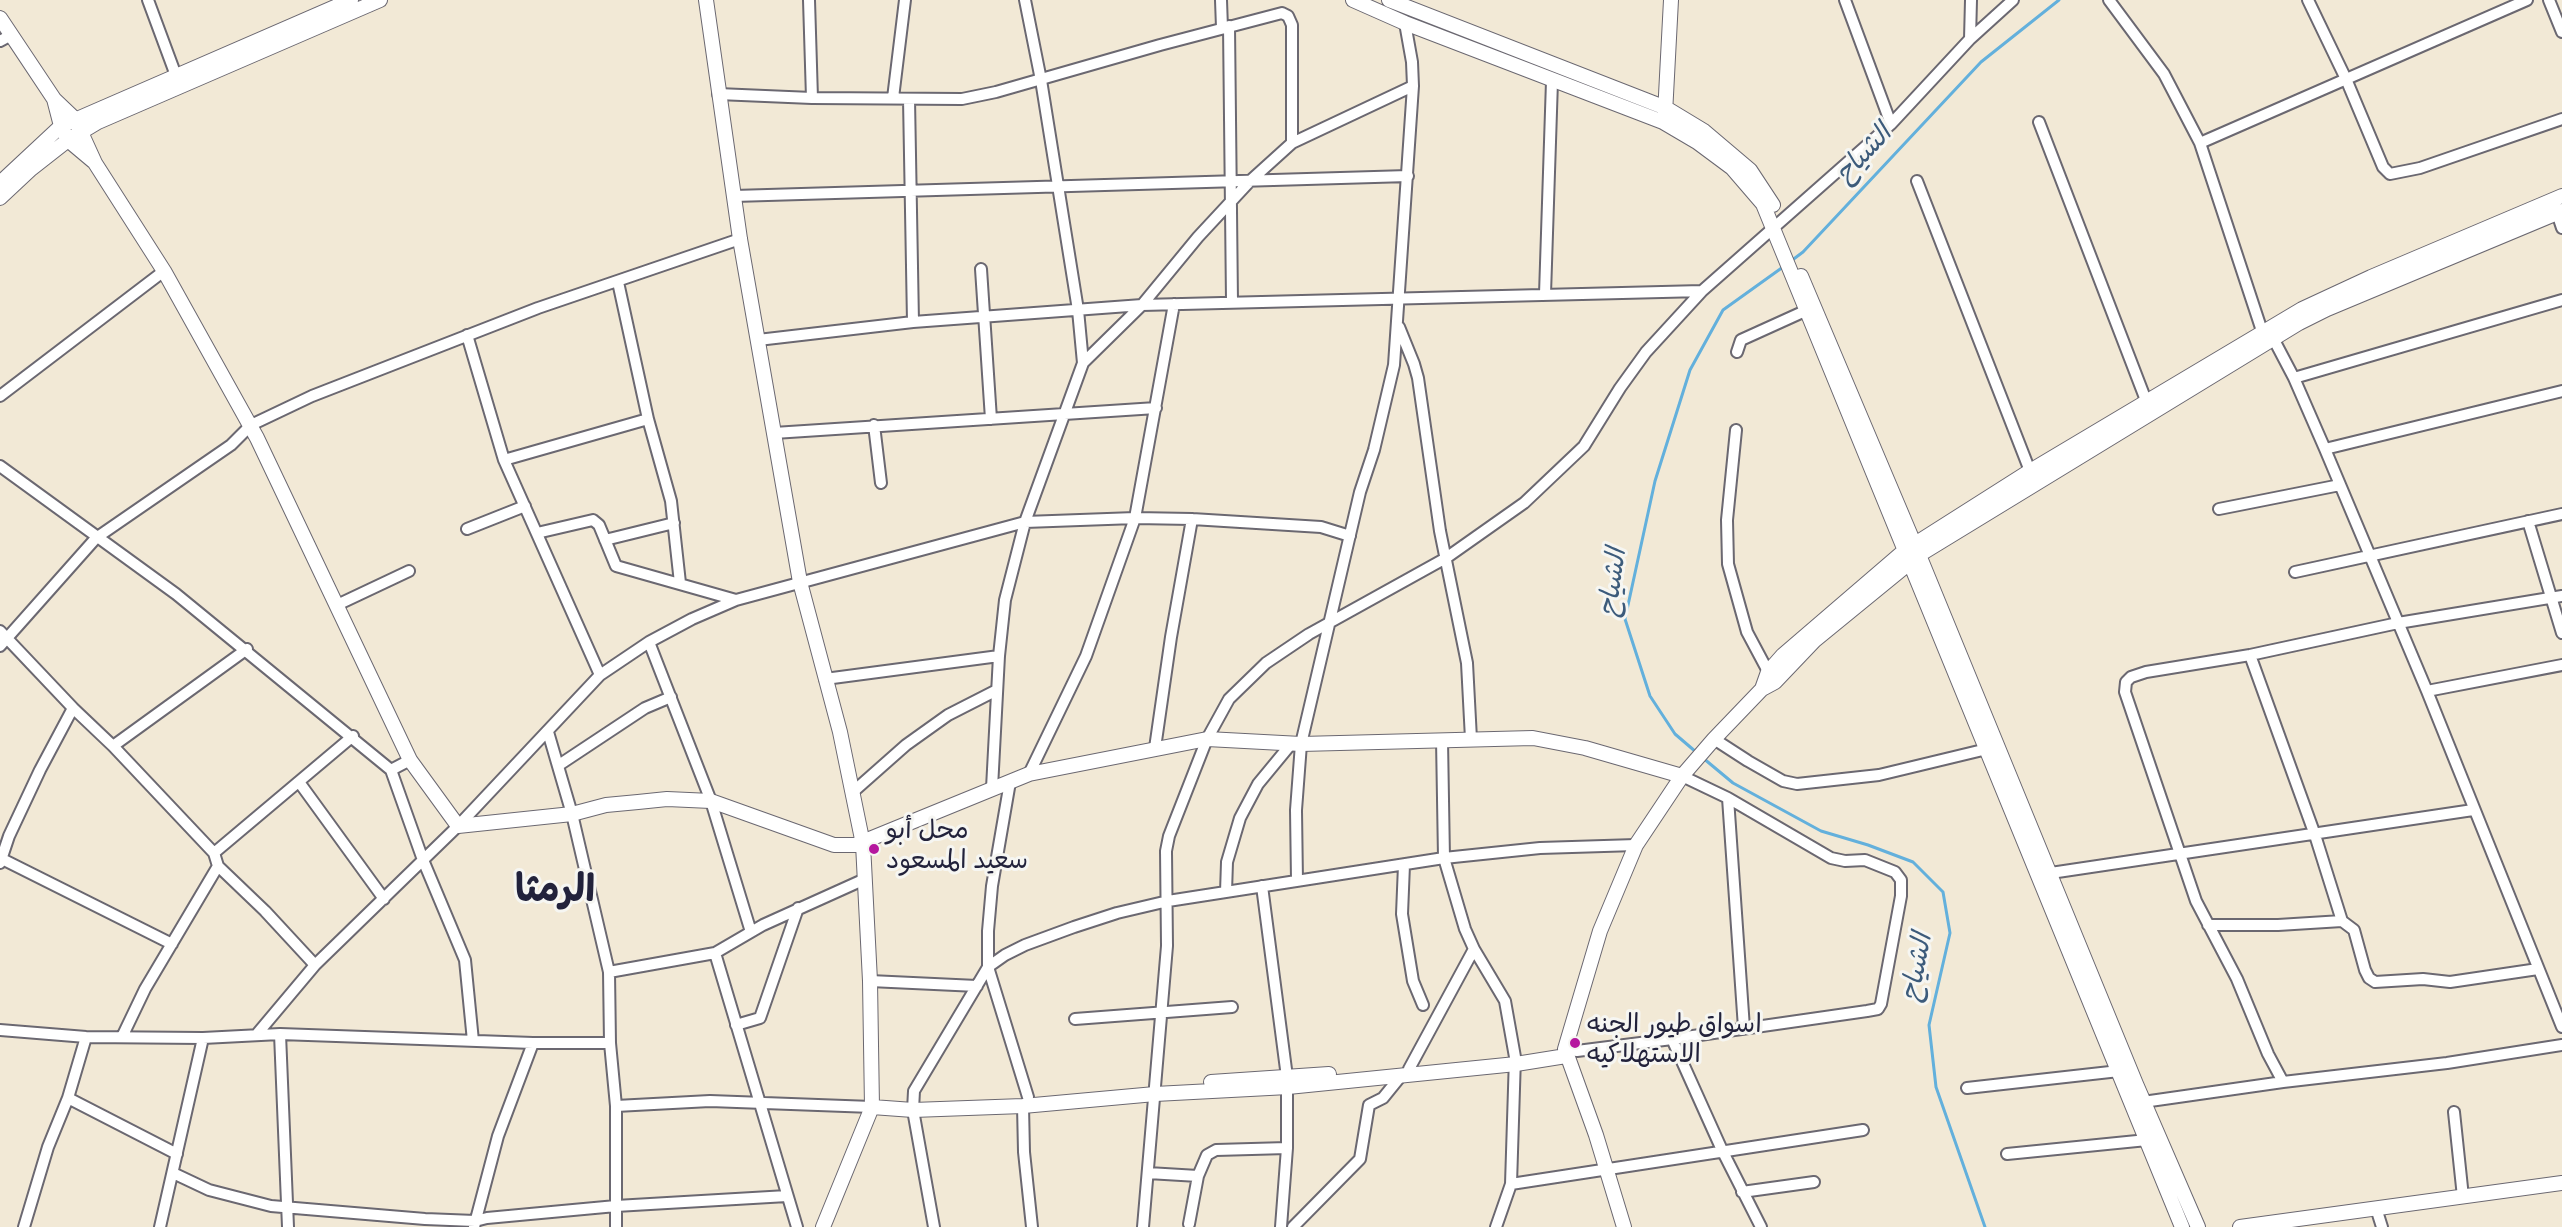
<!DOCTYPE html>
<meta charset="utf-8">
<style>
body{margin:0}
canvas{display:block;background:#f2e9d6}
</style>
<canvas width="2562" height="1227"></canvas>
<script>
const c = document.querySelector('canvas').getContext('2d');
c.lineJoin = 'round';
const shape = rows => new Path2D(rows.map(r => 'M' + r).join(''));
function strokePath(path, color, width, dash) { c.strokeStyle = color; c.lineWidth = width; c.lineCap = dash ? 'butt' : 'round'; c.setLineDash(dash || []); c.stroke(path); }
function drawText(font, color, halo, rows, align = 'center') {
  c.font = font + ' "Indie Flower","Playpen Sans Arabic",sans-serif'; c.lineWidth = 6; c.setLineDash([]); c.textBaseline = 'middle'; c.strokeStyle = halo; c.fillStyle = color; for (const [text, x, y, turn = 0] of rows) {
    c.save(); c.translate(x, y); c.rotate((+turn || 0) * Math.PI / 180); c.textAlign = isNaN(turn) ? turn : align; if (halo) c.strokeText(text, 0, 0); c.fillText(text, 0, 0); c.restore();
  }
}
const stream = shape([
 [1791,261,1803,252,1981,62,2059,0],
 [1696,752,1675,734,1650,696,1625,619,1655,481,1690,370,1723,310,1783,267],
 [1703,758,1733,783,1821,831,1868,845,1913,862,1943,892,1950,933,1929,1025,1936,1087,1985,1227]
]);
const street = shape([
 [148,0,178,81],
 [809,0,812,98],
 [1221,0,1222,28],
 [1845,0,1891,124],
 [2109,0,2164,74,2200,143,2262,331],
 [2308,0,2346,79,2383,167,2390,174,2420,168,2562,119],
 [2549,0,2562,32],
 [1229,26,1232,302],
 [1970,39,1971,0],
 [0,41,11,35],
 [718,94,812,98,962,99,996,92,1160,45,1282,13,1288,16,1292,25,1292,143],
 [893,98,905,0],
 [909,99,913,322],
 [2039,122,2147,403],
 [2200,143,2527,0],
 [1917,181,2030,471],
 [734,196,1408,176],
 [2557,213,2562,228],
 [981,269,991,419],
 [1545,294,1552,81],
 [1399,327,1414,364,1418,378,1440,531,1467,663,1471,739],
 [467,335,504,460,600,675],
 [2273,338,2294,378,2325,449,2427,691,2562,1027],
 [758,340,913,322,1142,305,1702,291],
 [1737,352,1741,340,1805,311],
 [1083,363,1142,305,1198,237,1250,181,1292,143,1413,86],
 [2294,378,2562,300],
 [0,396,164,271],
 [648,419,671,501,680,583],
 [874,425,881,483],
 [1736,430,1727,520,1728,564,1747,632,1771,677],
 [774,433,1156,408],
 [2325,449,2562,391],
 [504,460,648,419,618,282],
 [0,466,176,594,391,770,410,760],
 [2219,509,2340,485],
 [2528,521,2562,633],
 [467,529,525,506],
 [537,533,593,520,599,525,616,566,736,600],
 [605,540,674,523],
 [2295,572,2562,514],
 [2562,596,2398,623,2250,655,2146,672,2131,677,2126,682,2125,692,2196,901,2237,979,2268,1054,2283,1082,2447,1063,2562,1045],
 [337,605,409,571],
 [0,631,73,708,113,746,214,853,218,866,265,911,315,965],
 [649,642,711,801,751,932],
 [0,646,96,538,231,445,251,425,312,396,538,308,740,239],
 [2250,655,2315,835,2342,921],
 [825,679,999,656],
 [2427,691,2562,665],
 [548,732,572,814,609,972,610,1043,616,1106,616,1227],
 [1714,739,1748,761,1783,781,1797,784,1879,775,1987,749],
 [1442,740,1444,858,1465,929,1474,949,1505,1001,1515,1057,1511,1184,1496,1227],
 [113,746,247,649],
 [1155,748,1171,637,1192,519],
 [559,765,645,708,671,697],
 [391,770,423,860,465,960,473,1041],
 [1029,774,1086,656,1135,518,1174,304],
 [299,782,384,899],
 [1010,782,992,886,988,931,988,967,1028,1097],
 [992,788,999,656,1005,600,1025,522,1083,363,1078,310,1041,80,1025,0],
 [854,791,906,745,948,715,997,690],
 [1728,798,1744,1028],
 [214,853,353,736],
 [2,859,172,944],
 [0,863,9,836,40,770,73,708],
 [1404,865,1402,914,1413,981,1423,1005],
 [2044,874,2473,810],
 [1297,881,1296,810,1301,744,1360,492,1374,450,1394,365,1413,86,1412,62,1405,23],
 [1262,886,1287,1077,1287,1148,1281,1227],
 [1226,892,1227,862,1240,818,1258,784,1291,744],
 [2208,925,2278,925,2342,921,2354,930,2365,970,2369,978,2375,982,2423,979,2450,982,2538,969],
 [715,953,797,1227],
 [609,972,715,953,763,925,865,879],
 [870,981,977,986],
 [1075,1019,1232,1007],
 [736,1025,760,1018,798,908],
 [0,1030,86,1037,203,1038,280,1034,533,1043,610,1043],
 [257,1034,315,965,458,826,600,675,649,642,692,619,736,600,1025,522,1135,518,1192,519,1321,527,1350,536],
 [280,1034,288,1227],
 [122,1037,145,989,218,866],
 [1672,1039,1722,1150,1761,1227],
 [1565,1049,1577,1051,1672,1039,1867,1011,1878,1009,1881,1004,1901,896,1901,880,1895,872,1865,860,1845,861,1831,858,1728,798,1682,776],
 [1409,1069,1474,949],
 [1967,1088,2119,1071],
 [68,1098,177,1154],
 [2143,1102,2283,1082],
 [616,1106,710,1101,872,1107],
 [1023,1106,1024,1152,1032,1227],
 [2454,1112,2463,1197],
 [2007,1154,2147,1140],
 [173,1173,209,1190,271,1206,425,1219,475,1221,487,1218,616,1206,787,1196],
 [1148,1173,1198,1176],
 [1511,1184,1863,1130],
 [1742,1192,1814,1182],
 [2376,1208,2382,1227],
 [1189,1224,1198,1176,1207,1155,1216,1150,1287,1148],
 [24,1227,48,1147,68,1098,86,1037],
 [160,1227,203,1038],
 [474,1227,498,1136,533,1043],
 [934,1227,913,1110,914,1091,988,967,1005,955,1025,945,1074,927,1117,913,1168,901,1444,858,1540,848,1636,845],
 [1143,1227,1167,946,1166,851,1169,836,1207,739,1229,699,1266,663,1309,634,1446,558,1524,503,1584,446,1620,388,1646,352,1702,291,1891,124,1970,39,2013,0],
 [1293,1227,1360,1159,1369,1105,1383,1098,1400,1077]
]);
const secondary = shape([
 [706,0,740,239,800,582,840,732,863,844,870,981,872,1107,823,1227],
 [1353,0,1405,23,1663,122,1697,142,1732,168,1763,204,2182,1227],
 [1389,0,1666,108,1704,131,1750,170,1773,205],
 [0,18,54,99,75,119,95,163,164,271,257,438,410,760,458,826,572,814,606,805,638,802,667,799,711,801,834,845,855,845,1029,774,1207,739,1301,744,1533,738,1585,748,1682,776],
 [54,99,61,126,68,140,93,161],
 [1665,114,1671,0],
 [0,183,61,126,351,0],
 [0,198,31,169,68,140,98,122,380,0],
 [1801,276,1919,555,2136,1084,2198,1227],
 [1762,689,1768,672,1783,655,1904,551,2030,471,2302,309,2371,277,2562,196],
 [1211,1082,1329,1074],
 [872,1107,913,1110,1023,1106,1155,1094,1288,1087,1516,1064,1566,1056],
 [1624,1227,1596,1135,1565,1049,1600,931,1636,845,1682,776,1714,739,1762,689,1775,682,1815,640,1919,555,2299,323,2327,309,2562,211],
 [2240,1227,2562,1183]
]);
const markers = [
 [874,849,6,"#b5179e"],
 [1575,1043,6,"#b5179e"]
];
const poiNames = [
 ["محل أبو",886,834],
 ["سعيد المسعود",886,864],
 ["اسواق طيور الجنه",1587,1028],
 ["الاستهلاكيه",1587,1058]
];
const waterNames = [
 ["الشياح",1866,156,-47],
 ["الشياح",1616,583,-82],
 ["الشياح",1920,968,-79]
];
const townNames = [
 ["الرمثا",555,895]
];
strokePath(stream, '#63b0dc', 3);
strokePath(street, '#6b6871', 14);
strokePath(secondary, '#6b6871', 16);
strokePath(street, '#fff', 10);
strokePath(secondary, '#fff', 14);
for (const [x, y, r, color] of markers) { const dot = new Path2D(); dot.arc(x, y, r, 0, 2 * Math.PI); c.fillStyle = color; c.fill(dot); strokePath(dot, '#f6f6f2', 2); }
drawText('26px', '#22223b', '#f6f6f2', poiNames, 'left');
drawText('italic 27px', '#3c5b7b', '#f6f6f2', waterNames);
drawText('bold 38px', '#22223b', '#f6f6f2', townNames);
</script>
